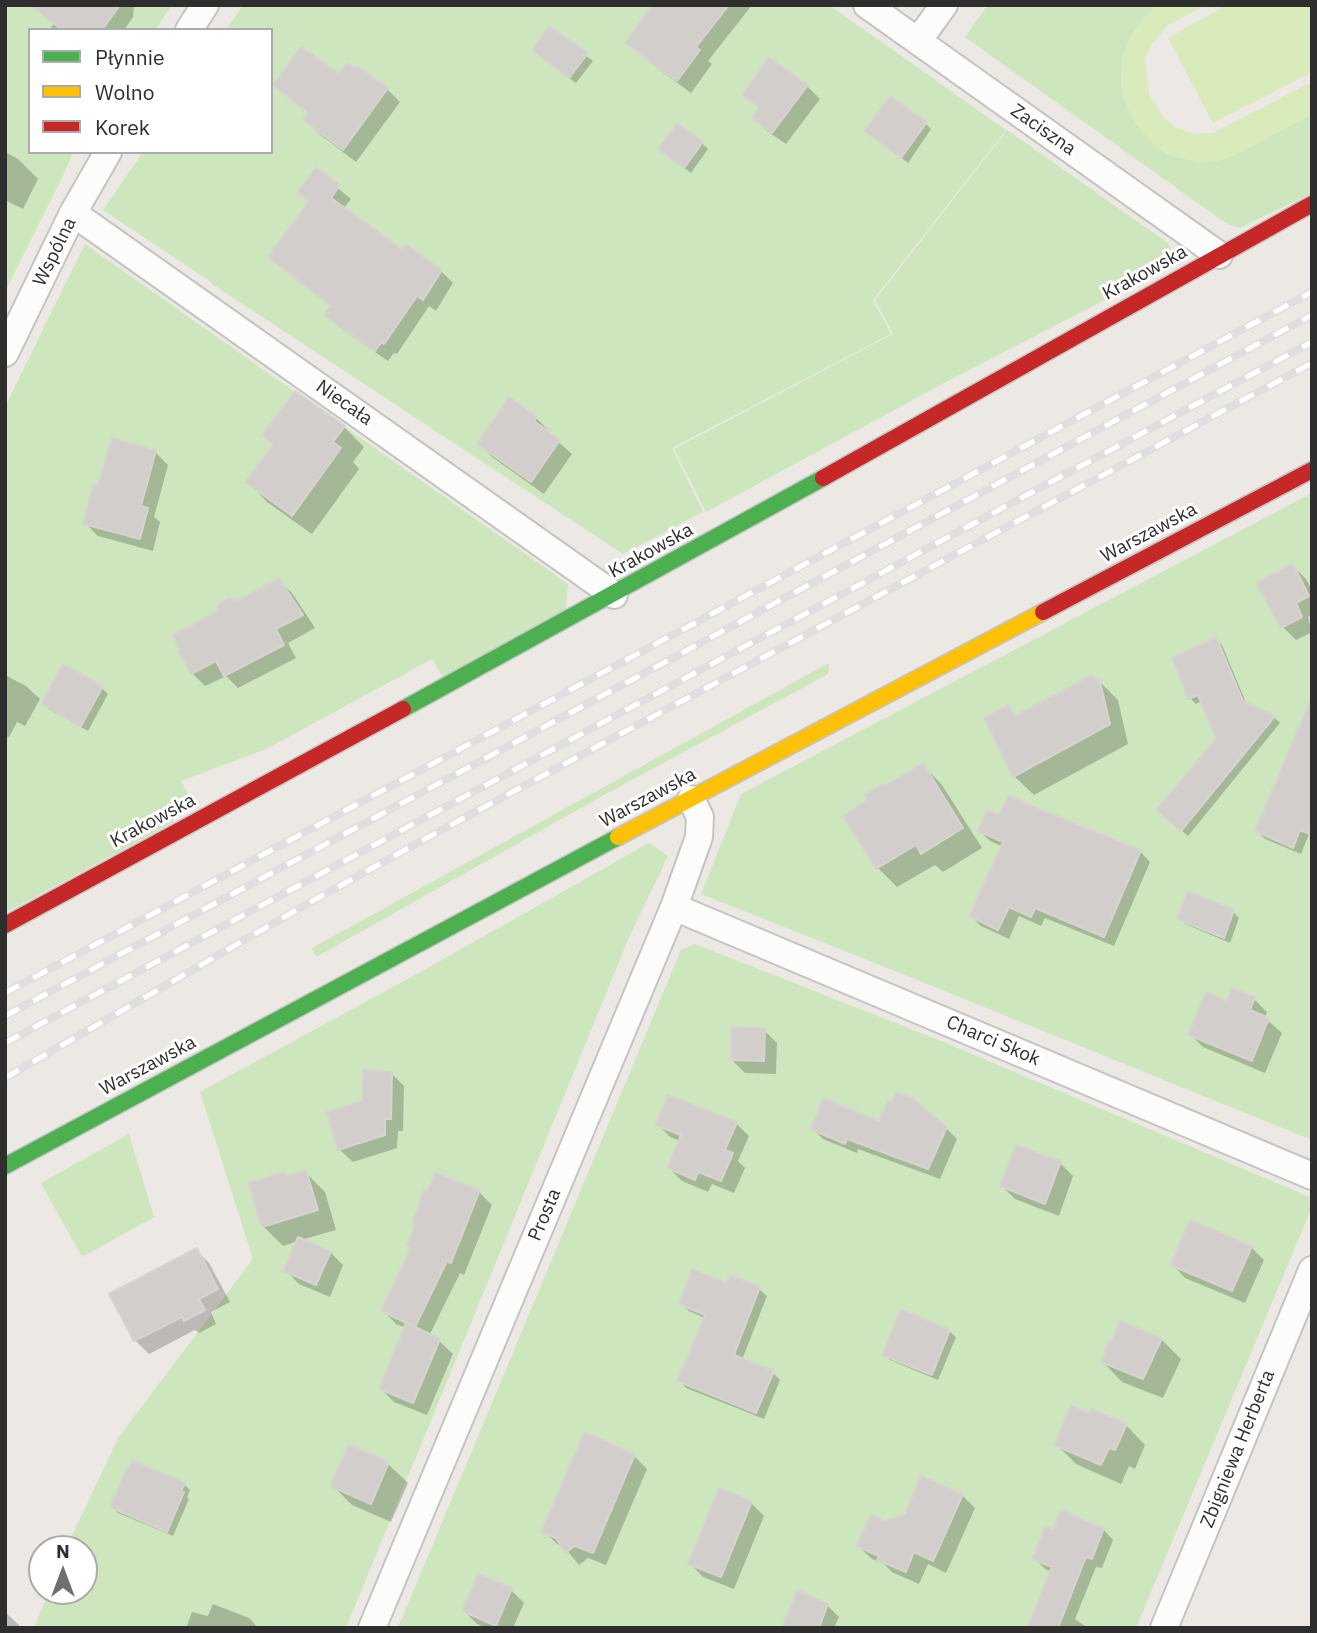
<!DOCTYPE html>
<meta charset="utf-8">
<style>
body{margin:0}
#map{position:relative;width:1317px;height:1633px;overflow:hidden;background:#ece8e4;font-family:"IBM Plex Sans",sans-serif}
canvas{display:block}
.frame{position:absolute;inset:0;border:7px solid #2e2e2e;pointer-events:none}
.legend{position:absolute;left:28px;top:28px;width:245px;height:126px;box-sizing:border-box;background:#fff;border:2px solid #ababab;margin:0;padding:9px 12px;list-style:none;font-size:21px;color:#2e2e2e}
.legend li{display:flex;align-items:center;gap:14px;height:35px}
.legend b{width:35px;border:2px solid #ababab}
.north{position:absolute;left:28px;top:1535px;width:70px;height:70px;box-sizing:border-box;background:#fff;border:2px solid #ababab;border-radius:50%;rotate:0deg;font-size:19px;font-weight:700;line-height:28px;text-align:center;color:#2e2e2e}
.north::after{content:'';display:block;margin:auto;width:24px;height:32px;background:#706f6e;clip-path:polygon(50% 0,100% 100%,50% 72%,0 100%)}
</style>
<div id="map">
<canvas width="1317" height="1633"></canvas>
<div class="frame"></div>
<ul class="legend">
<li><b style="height:9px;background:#4caf50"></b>Płynnie</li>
<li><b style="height:9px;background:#ffc107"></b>Wolno</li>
<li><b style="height:9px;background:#c62828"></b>Korek</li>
</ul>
<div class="north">N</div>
</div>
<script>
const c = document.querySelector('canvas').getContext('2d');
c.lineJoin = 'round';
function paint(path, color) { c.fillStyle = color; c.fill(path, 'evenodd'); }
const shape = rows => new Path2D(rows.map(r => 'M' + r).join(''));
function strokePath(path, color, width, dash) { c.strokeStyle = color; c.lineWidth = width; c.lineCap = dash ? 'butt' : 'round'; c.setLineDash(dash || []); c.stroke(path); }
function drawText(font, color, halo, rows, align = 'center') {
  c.font = font + ' "IBM Plex Sans",sans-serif'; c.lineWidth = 6; c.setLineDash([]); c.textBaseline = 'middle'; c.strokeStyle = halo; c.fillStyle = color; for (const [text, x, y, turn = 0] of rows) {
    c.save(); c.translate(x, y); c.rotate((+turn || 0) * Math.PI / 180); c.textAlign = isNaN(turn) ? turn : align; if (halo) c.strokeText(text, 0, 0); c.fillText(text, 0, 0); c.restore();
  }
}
const green = shape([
 [5,5,172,5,155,30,30,30,30,152,73,152,63,176,5,292],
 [243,5,829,5,1006,130,873,300,891,334,672,448,703,512,623,554,212,284,211,282,103,210,143,152,271,152,271,30,226,30],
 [988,5,1155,5,1132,34,1123,55,1121,83,1125,102,1136,124,1235,155,1312,114,1312,193,1240,228,1227,224,965,37],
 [1007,130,1168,243,1178,262,944,383,706,512,674,449,893,334,875,300],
 [85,244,568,584,566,611,444,679,432,659,266,749,181,781,189,796,172,823,5,913,5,407],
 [1312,493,1312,1140,915,979,701,894,741,794],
 [829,663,828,674,604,795,316,957,312,948],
 [649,843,668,856,630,935,346,1628,34,1628,49,1591,84,1591,84,1549,66,1549,118,1438,253,1259,200,1092,426,969],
 [695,944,946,1043,1312,1198,1312,1207,1136,1628,398,1628,681,950],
 [129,1134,154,1217,82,1257,41,1183]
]);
const pitch = shape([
 [1155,5,1206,5,1168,25,1151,45,1145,59,1149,94,1162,116,1176,128,1195,134,1213,133,1312,82,1312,114,1235,155,1218,161,1201,163,1168,155,1151,142,1136,124,1125,102,1121,83,1123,55,1132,34],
 [1227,5,1312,5,1312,72,1213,123,1168,38]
]);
const shadow = shape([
 [88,5,134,5,133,17,124,30,50,30,54,23],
 [654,5,752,5,708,61,712,64,691,93,640,55,627,42],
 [550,29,593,61,576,83,540,56],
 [339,75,387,89,400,102,356,162,318,133,305,120,309,114,275,85],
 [807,86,820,99,786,144,767,131,754,118,760,109,744,95],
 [925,123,931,129,908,163,866,131],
 [702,143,708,149,691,173,660,149],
 [5,152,18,159,38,179,23,209,5,200],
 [316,170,351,199,343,209,402,251,441,271,453,283,436,311,429,306,397,354,394,353,388,361,339,327,327,315,332,307,270,257,310,203,300,193],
 [296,393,344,427,364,447,353,462,359,469,312,534,267,502,248,482,275,446],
 [536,418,549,431,548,433,572,454,544,494,492,457,479,444],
 [155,452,168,465,154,517,160,522,153,551,98,536,85,523,99,487],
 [1293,566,1306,579,1312,590,1312,615,1308,617,1312,632,1296,640,1283,627,1279,620],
 [279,580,292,593,315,628,288,643,296,658,238,688,226,676,205,686,192,673,183,650,239,602],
 [1216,639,1222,645,1247,705,1274,717,1280,723,1188,836,1164,816,1218,739,1202,701,1196,704,1190,698],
 [5,675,26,686,40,699,25,726,17,722,9,737,5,736],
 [1098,680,1118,700,1128,744,1034,795,1014,776,1008,707,1018,717],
 [102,688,108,694,88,731,49,709,43,703],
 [923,765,942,785,982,848,943,872,935,865,897,887,878,868,885,788],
 [1000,817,1140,851,1150,862,1114,946,1045,918,1041,926,1019,916,1009,939,981,926,971,916,1003,847,990,841,980,831],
 [1312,827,1301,854,1265,839,1257,831],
 [1233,912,1239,918,1230,943,1185,924,1179,918],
 [1232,991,1254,999,1267,1012,1265,1018,1282,1033,1265,1073,1203,1047,1190,1034,1228,1003],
 [764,1030,777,1043,776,1074,745,1073,732,1060],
 [391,1073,404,1086,403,1131,398,1131,397,1148,353,1162,339,1149,364,1102],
 [736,1123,749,1136,738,1161,745,1168,734,1193,712,1184,708,1192,682,1181,669,1168,680,1141,670,1137,657,1124],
 [880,1123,946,1128,957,1139,940,1179,858,1149,857,1153,823,1139,812,1128],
 [1060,1163,1073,1176,1059,1216,1015,1199,1002,1186],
 [305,1172,325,1192,336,1230,301,1240,330,1252,343,1265,330,1297,299,1284,286,1271,298,1241,283,1246,263,1226,287,1177],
 [479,1192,492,1205,464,1275,460,1273,429,1336,439,1341,453,1354,427,1415,394,1402,381,1389,406,1328,396,1324,383,1310,412,1249,428,1193],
 [1251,1247,1264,1260,1245,1303,1185,1278,1172,1264],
 [196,1250,209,1263,230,1302,211,1312,216,1324,199,1333,195,1330,149,1354,135,1340,111,1295],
 [759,1289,767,1296,742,1360,773,1373,780,1380,764,1419,686,1388,679,1380,705,1318,689,1311,681,1303],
 [949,1331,956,1337,938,1380,890,1360,884,1354],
 [1161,1339,1181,1359,1163,1398,1122,1382,1103,1362],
 [1126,1425,1145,1445,1135,1469,1129,1466,1121,1484,1076,1464,1056,1444],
 [634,1456,647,1469,606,1565,588,1558,579,1565,564,1547,557,1544,544,1531],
 [388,1464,408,1483,391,1522,352,1505,332,1485],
 [130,1471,184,1484,190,1490,187,1497,189,1499,173,1536,118,1513,112,1507],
 [720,1490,751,1503,764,1516,734,1589,703,1577,690,1563],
 [962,1495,975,1508,946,1573,928,1564,919,1584,892,1572,884,1564,872,1559,858,1546,885,1523],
 [1103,1529,1113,1540,1102,1568,1096,1567,1075,1619,1088,1628,1032,1628,1052,1572,1045,1569,1034,1558,1054,1531],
 [511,1590,524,1603,513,1628,486,1628,477,1624,464,1611],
 [213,1604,249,1618,258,1628,186,1628,192,1612,208,1616],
 [827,1605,839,1617,834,1628,784,1628],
 [5,1612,19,1625,20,1628,5,1628]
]);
const building = shape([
 [30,5,120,5,102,30,62,30,30,5],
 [652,5,729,5,696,47,700,50,677,81,625,43,652,5],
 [549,26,588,53,569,78,532,50,549,26],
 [301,47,339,73,347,63,355,68,357,66,388,88,343,150,303,120,308,113,273,85,301,47],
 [769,57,808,85,772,133,752,118,759,107,742,95,769,57],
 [890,96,927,122,901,158,864,131,890,96],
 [677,123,703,142,684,168,658,149,677,123],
 [316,167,340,185,331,198,402,249,406,244,442,270,423,300,417,296,384,344,382,342,375,351,324,315,331,306,268,257,309,201,297,193,316,167],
 [295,391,345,426,333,442,341,448,292,516,245,482,273,445,262,435,295,391],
 [509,397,537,417,534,421,560,440,531,482,477,444,509,397],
 [112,438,156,450,141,506,148,508,140,539,83,524,93,484,98,485,112,438],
 [1293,564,1309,596,1296,603,1302,617,1281,628,1256,583,1293,564],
 [279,578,303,615,276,629,284,645,224,676,216,661,191,674,178,651,180,650,173,635,216,612,218,604,228,598,239,600,279,578],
 [1216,637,1243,701,1275,716,1181,831,1156,810,1216,739,1198,695,1188,699,1172,658,1216,637],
 [63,664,103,686,81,726,41,703,63,664],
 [1092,675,1095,680,1099,678,1110,724,1013,777,984,718,1009,705,1015,716,1092,675],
 [1312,697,1312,835,1300,830,1293,848,1255,831,1312,697],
 [923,763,963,828,921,854,916,845,876,869,843,816,867,800,865,795,882,784,885,786,923,763],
 [1008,796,1141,850,1104,937,1035,908,1031,917,1009,907,998,930,969,916,1003,842,978,831,987,810,999,815,1008,796],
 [1188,891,1234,910,1224,938,1177,919,1188,891],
 [1231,988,1255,997,1250,1010,1269,1018,1252,1061,1188,1035,1206,992,1227,1001,1231,988],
 [731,1027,765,1028,764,1061,731,1060,731,1027],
 [363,1070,392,1072,391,1119,385,1119,385,1135,338,1150,326,1112,362,1101,363,1070],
 [896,1092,913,1099,947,1127,928,1169,847,1139,845,1144,810,1129,823,1098,879,1121,888,1100,892,1102,896,1092],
 [668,1095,737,1122,725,1150,733,1153,721,1181,698,1172,695,1180,667,1168,681,1135,655,1125,668,1095],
 [1016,1145,1061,1161,1045,1204,1000,1186,1016,1145],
 [306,1170,318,1210,262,1227,248,1183,284,1172,286,1176,306,1170],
 [435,1172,480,1190,451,1263,447,1261,415,1327,440,1339,413,1403,379,1389,406,1323,415,1327,381,1311,411,1248,407,1246,415,1224,412,1223,424,1190,427,1191,435,1172],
 [1190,1220,1252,1246,1232,1291,1170,1265,1190,1220],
 [298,1237,331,1251,316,1285,283,1271,298,1237],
 [197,1248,218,1289,199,1299,205,1310,184,1321,182,1317,134,1341,109,1294,197,1248],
 [692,1269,726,1283,730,1275,760,1287,734,1355,774,1371,756,1413,677,1381,705,1315,679,1304,692,1269],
 [901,1309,950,1330,932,1375,882,1355,901,1309],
 [1120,1321,1162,1338,1143,1379,1101,1362,1109,1340,1112,1341,1120,1321],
 [1071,1405,1089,1413,1091,1409,1127,1424,1115,1450,1109,1448,1101,1465,1054,1445,1071,1405],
 [584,1432,635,1454,593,1553,575,1546,565,1553,556,1538,541,1532,584,1432],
 [349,1444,389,1462,371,1504,330,1486,349,1444],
 [133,1460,185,1483,181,1491,184,1492,167,1532,110,1507,127,1468,129,1469,133,1460],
 [921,1476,963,1494,933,1561,914,1552,906,1572,877,1560,879,1556,856,1546,871,1515,885,1521,905,1514,921,1476],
 [719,1488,752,1501,721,1577,688,1564,719,1488],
 [1061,1510,1104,1528,1092,1559,1086,1557,1058,1628,1027,1628,1052,1567,1032,1559,1045,1526,1053,1529,1061,1510],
 [478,1574,512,1588,496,1626,462,1611,478,1574],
 [797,1590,828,1604,819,1628,782,1628,797,1590]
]);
const street = shape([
 [867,5,1219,255],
 [189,30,205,5],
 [918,41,944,5],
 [73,213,614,595],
 [5,353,73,213,108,152],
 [674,907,1312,1176],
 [372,1628,674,907,699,837,700,817,691,799],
 [1164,1628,1312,1270]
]);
const fast = shape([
 [403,709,823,478],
 [5,1166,618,837]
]);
const slow = shape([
 [618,837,1043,612]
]);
const jam = shape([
 [823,478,1312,204],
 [1043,612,1312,470],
 [5,925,403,709]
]);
const rail = shape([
 [5,993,1312,292],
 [5,1016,1312,315],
 [5,1043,1312,342],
 [5,1078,300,908,423,840,1312,363]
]);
const streetNames = [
 ["Zaciszna",1043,130,35],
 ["Wspólna",55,252,-64],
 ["Krakowska",1145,273,-29],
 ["Niecała",344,403,35],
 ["Warszawska",1149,533,-28],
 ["Krakowska",651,551,-29],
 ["Warszawska",648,798,-28],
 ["Krakowska",153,821,-28],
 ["Charci Skok",993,1041,23],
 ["Warszawska",148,1066,-28],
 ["Prosta",545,1215,-67],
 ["Zbigniewa Herberta",1238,1449,-68]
];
paint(green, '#cee6be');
paint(pitch, '#d9eabb');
paint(shadow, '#0003');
paint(building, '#d1cecb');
strokePath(building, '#d7d4d0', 2);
strokePath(street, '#c5c4c5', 30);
strokePath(fast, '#c5c4c5', 19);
strokePath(slow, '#c5c4c5', 19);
strokePath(jam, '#c5c4c5', 19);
strokePath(street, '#fcfcfb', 26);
strokePath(fast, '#4caf50', 16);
strokePath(slow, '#ffc107', 16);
strokePath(jam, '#c62828', 16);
strokePath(rail, '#dfdfe1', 8);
strokePath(rail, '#fff', 5, [16]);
drawText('19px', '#2e2e2e', '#fff', streetNames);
</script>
